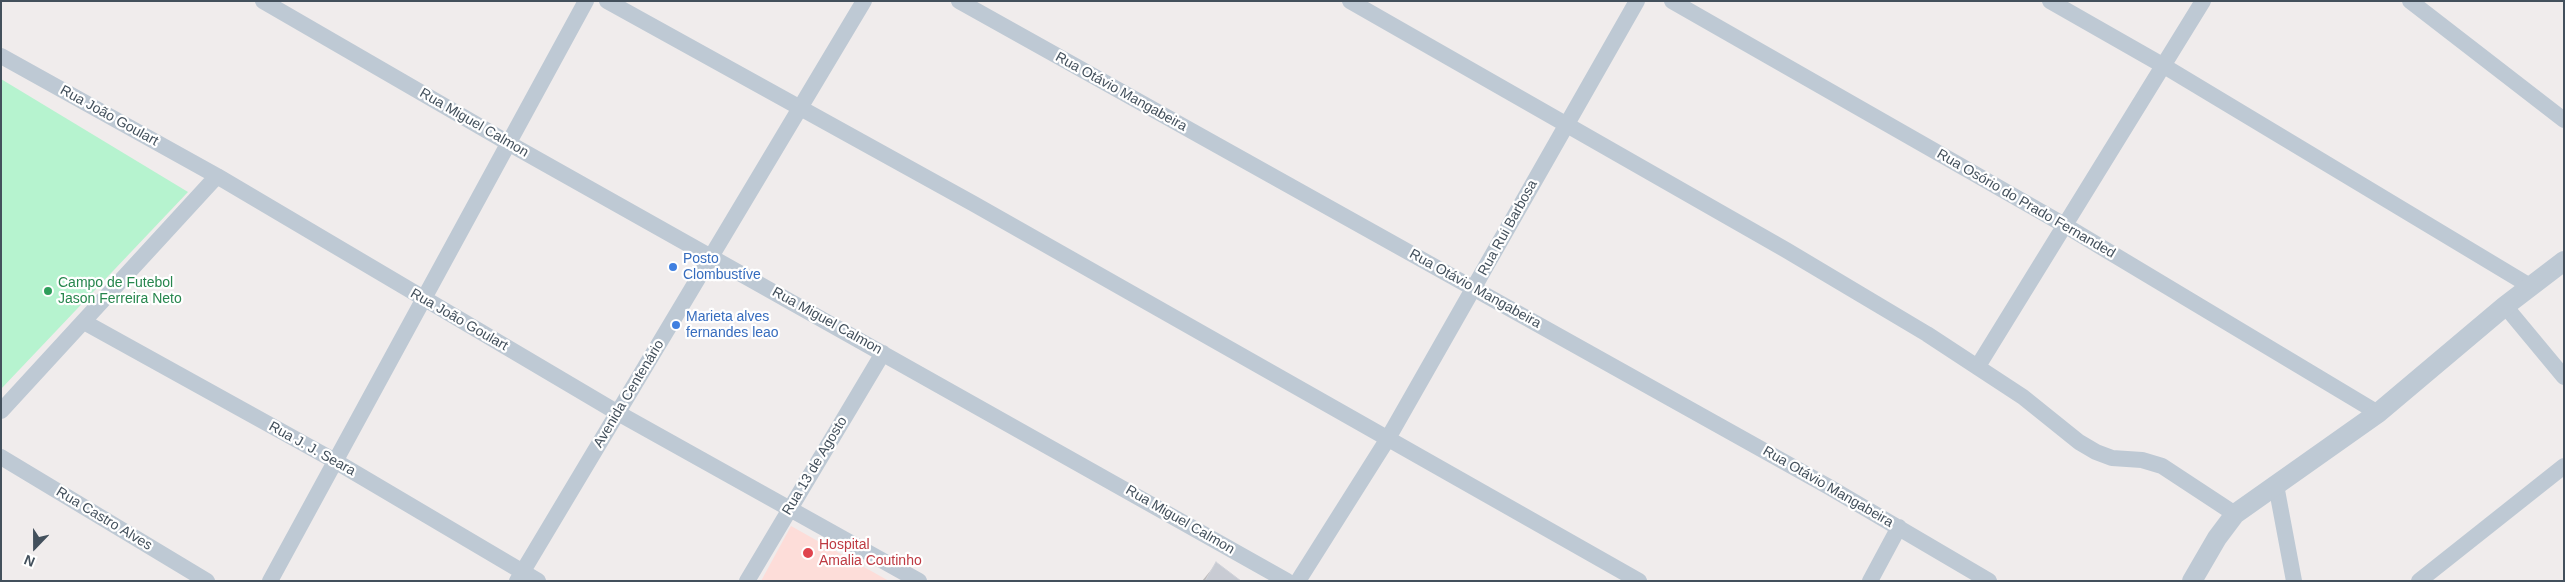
<!DOCTYPE html>
<meta charset="utf-8">
<style>
body{margin:0}
#map{position:relative;width:2565px;height:582px;overflow:hidden;background:#f0ecec;font-family:Helvetica,sans-serif}
canvas{display:block}
.frame{position:absolute;inset:0;border:2px solid #43505c;pointer-events:none}
.north{position:absolute;left:10px;top:522px;width:50px;height:50px;-webkit-text-stroke:4px #fff;paint-order:stroke;rotate:202deg;font-size:14px;font-weight:700;line-height:20px;text-align:center;color:#43505c}
.north::after{content:'';display:block;margin:auto;width:18px;height:22px;background:#43505c;clip-path:polygon(50% 0,100% 100%,50% 72%,0 100%)}
</style>
<div id="map">
<canvas width="2565" height="582"></canvas>
<div class="frame"></div>
<div class="north">N</div>
</div>
<script>
const c = document.querySelector('canvas').getContext('2d');
c.lineJoin = 'round';
function paint(path, color) { c.fillStyle = color; c.fill(path, 'evenodd'); }
const shape = rows => new Path2D(rows.map(r => 'M' + r).join(''));
function strokePath(path, color, width, dash) { c.strokeStyle = color; c.lineWidth = width; c.lineCap = dash ? 'butt' : 'round'; c.setLineDash(dash || []); c.stroke(path); }
function drawText(font, color, halo, rows, align = 'center') {
  c.font = font + ' Helvetica,sans-serif'; c.lineWidth = 4.5; c.setLineDash([]); c.textBaseline = 'middle'; c.strokeStyle = halo; c.fillStyle = color; for (const [text, x, y, turn = 0] of rows) {
    c.save(); c.translate(x, y); c.rotate((+turn || 0) * Math.PI / 180); c.textAlign = isNaN(turn) ? turn : align; if (halo) c.strokeText(text, 0, 0); c.fillText(text, 0, 0); c.restore();
  }
}
const medical = shape([
 [791,526,889,581,761,581]
]);
const green = shape([
 [1,79,188,192,1,389]
]);
const shadow = shape([
 [1216,564,1239,581,1202,581]
]);
const building = shape([
 [1216,562,1241,581,1205,581,1216,562]
]);
const minor = shape([
 [263,1,510,144,1287,581],
 [607,1,974,204,1639,581],
 [959,1,1829,487,1989,581],
 [1350,1,1786,250,1927,334,2023,397,2079,442,2096,452,2112,458,2142,460,2162,466,2235,514],
 [1672,1,2066,226,2378,413],
 [2050,1,2164,66,2530,286],
 [2410,1,2564,120],
 [1,56,217,176,618,413,919,581],
 [2505,306,2564,377],
 [84,322,335,461,538,581],
 [1978,366,2203,1],
 [1,411,217,176],
 [1,457,207,581],
 [2276,485,2294,581],
 [270,581,586,1],
 [517,581,864,1],
 [747,581,883,353],
 [1298,581,1387,440,1637,1],
 [1870,581,1899,527],
 [2419,581,2564,466]
]);
const tertiary = shape([
 [2192,581,2217,538,2235,514,2378,413,2505,306,2564,261]
]);
const markers = [
 [673,267,5,"#3f7fe0"],
 [48,291,5,"#2e9e5b"],
 [676,325,5,"#3f7fe0"],
 [808,553,6,"#e0444e"]
];
const streetNames = [
 ["Rua Otávio Mangabeira",1121,92,29],
 ["Rua João Goulart",109,116,29],
 ["Rua Miguel Calmon",474,123,30],
 ["Rua Osório do Prado Fernanded",2026,204,30],
 ["Rua Rui Barbosa",1508,228,-61],
 ["Rua Otávio Mangabeira",1475,289,29],
 ["Rua João Goulart",459,320,30],
 ["Rua Miguel Calmon",827,321,29],
 ["Avenida Centenário",629,394,-59],
 ["Rua J. J. Seara",312,449,29],
 ["Rua 13 de Agosto",815,466,-59],
 ["Rua Otávio Mangabeira",1828,487,30],
 ["Rua Castro Alves",104,519,31],
 ["Rua Miguel Calmon",1180,520,30]
];
const shopNames = [
 ["Posto",683,259],
 ["Clombustíve",683,275],
 ["Marieta alves",686,317],
 ["fernandes leao",686,333]
];
const leisureNames = [
 ["Campo de Futebol",58,283],
 ["Jason Ferreira Neto",58,299]
];
const healthNames = [
 ["Hospital",819,545],
 ["Amalia Coutinho",819,561]
];
paint(medical, '#fdddd9');
paint(green, '#b6f3cf');
paint(shadow, '#0003');
paint(building, '#c8cbd3');
strokePath(building, '#d0d2d9', 1);
strokePath(minor, '#bec9d4', 16);
strokePath(tertiary, '#bec9d4', 20);
for (const [x, y, r, color] of markers) { const dot = new Path2D(); dot.arc(x, y, r, 0, 2 * Math.PI); c.fillStyle = color; c.fill(dot); strokePath(dot, '#fff', 2); }
drawText('14px', '#43505c', '#fff', streetNames);
drawText('14px', '#366cbe', '#fff', shopNames, 'left');
drawText('14px', '#27864d', '#fff', leisureNames, 'left');
drawText('14px', '#be3a42', '#fff', healthNames, 'left');
</script>
